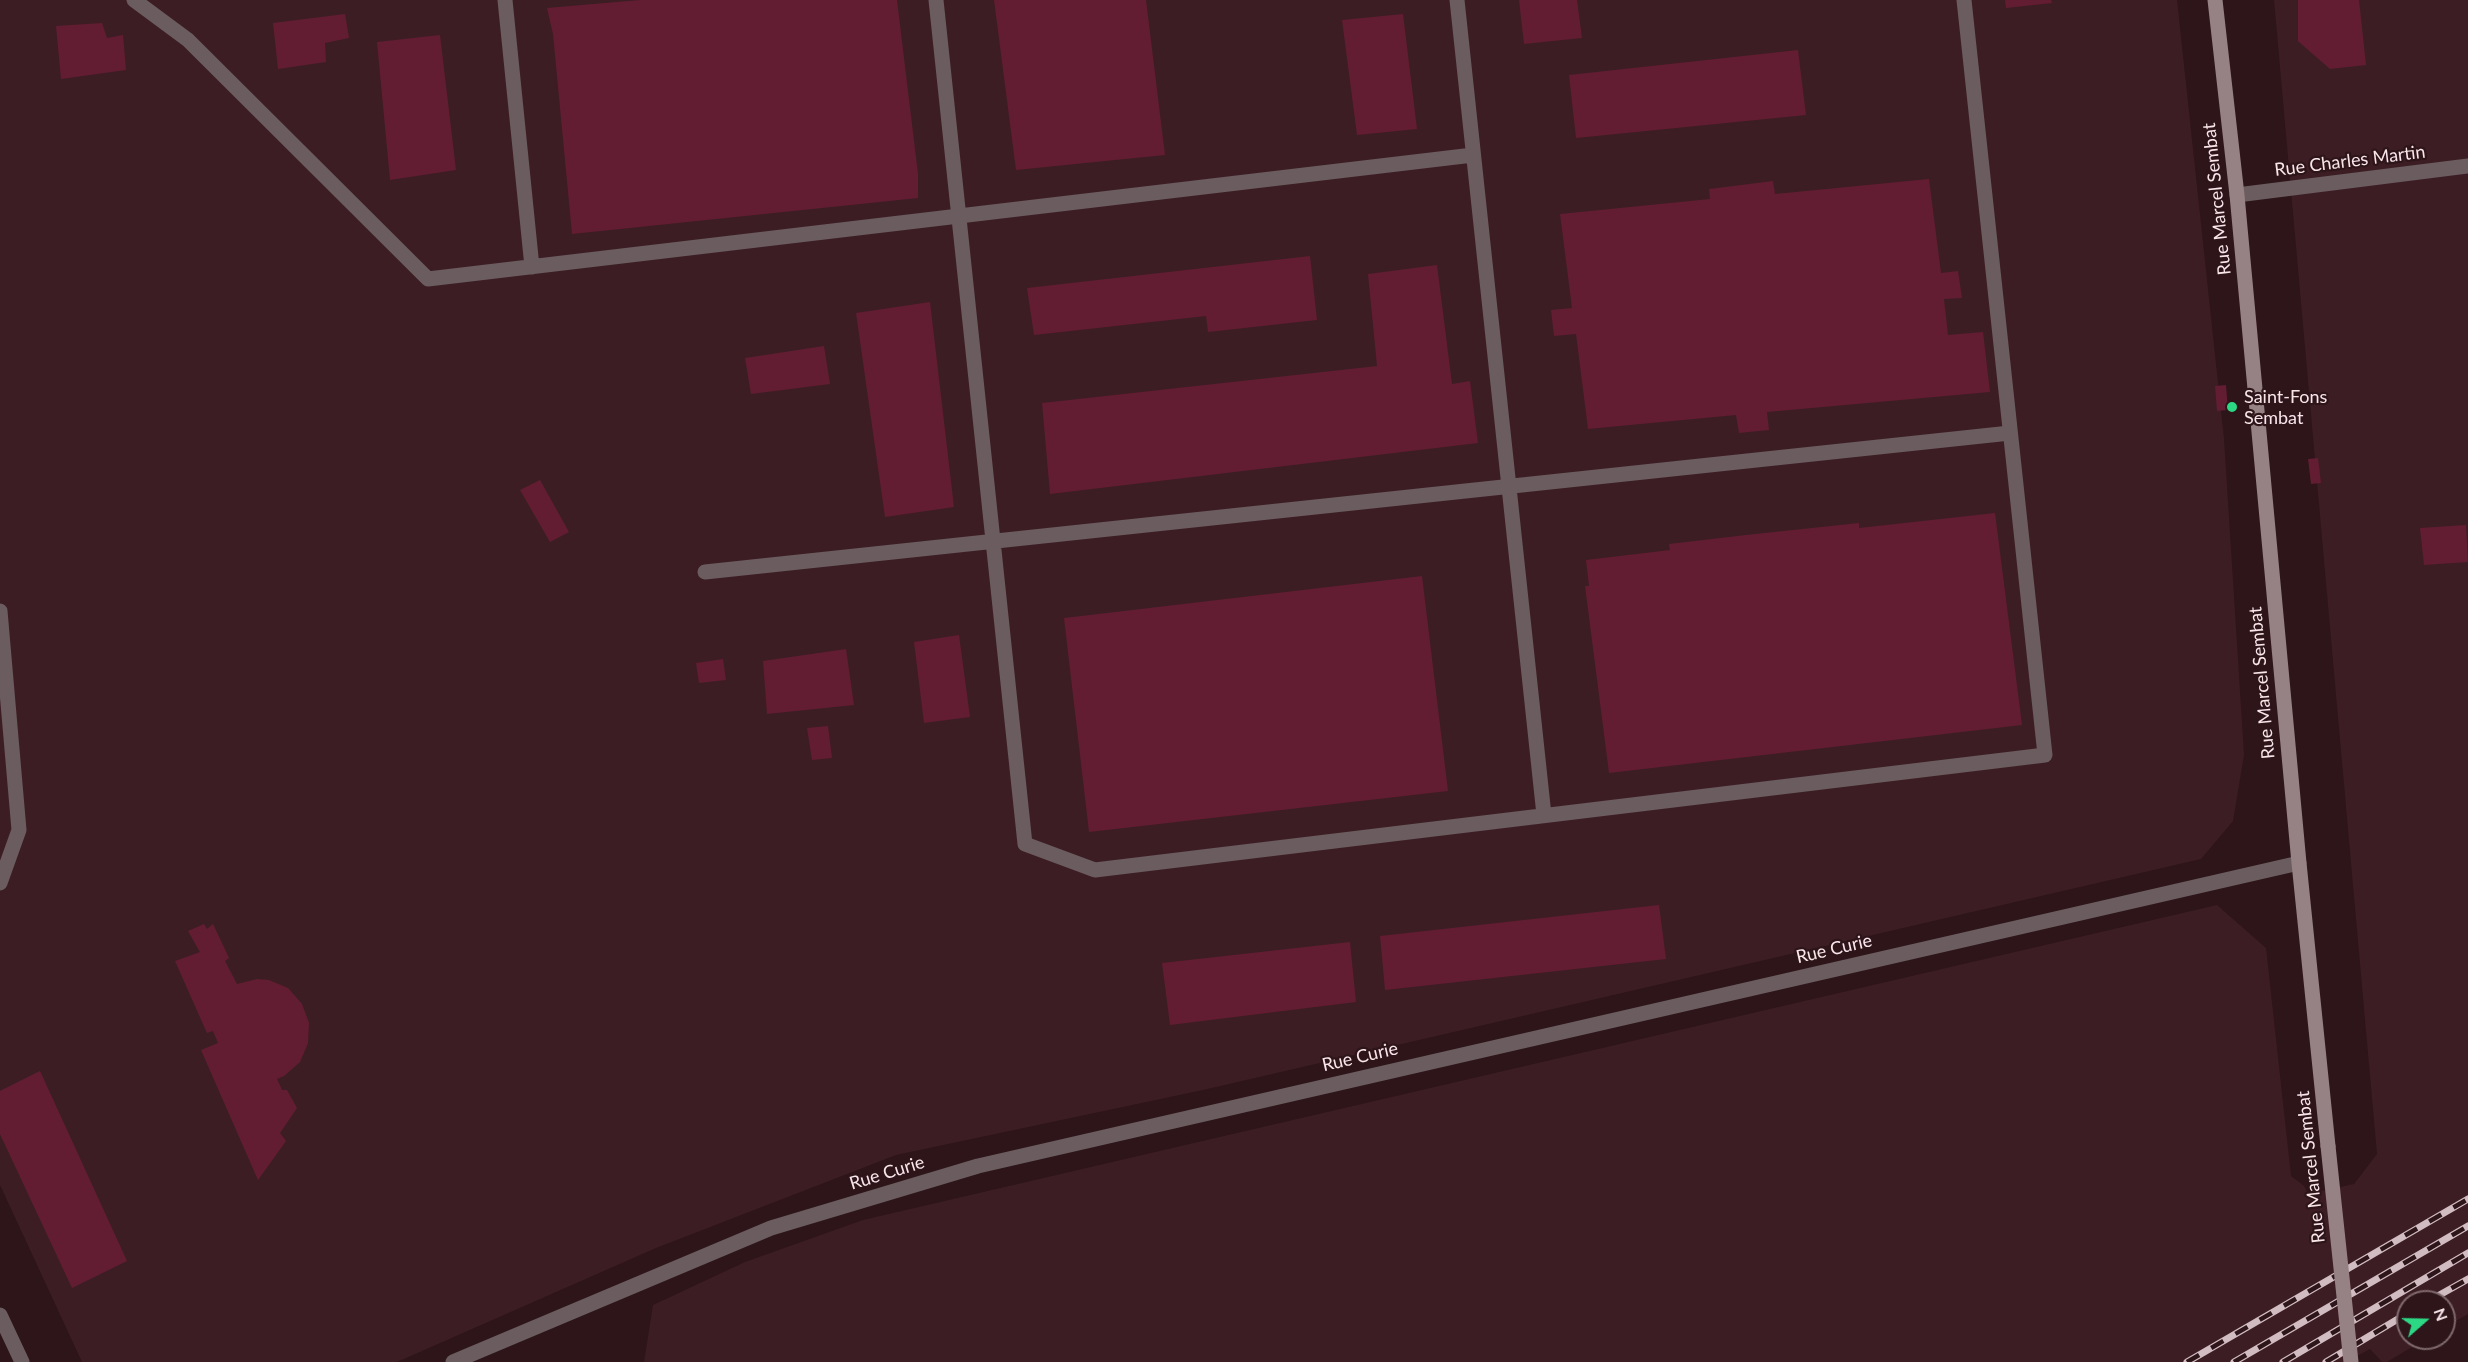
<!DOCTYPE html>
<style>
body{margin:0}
#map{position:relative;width:2468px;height:1362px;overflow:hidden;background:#2d151a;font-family:Lato,sans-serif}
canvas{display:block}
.north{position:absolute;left:2396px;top:1290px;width:60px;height:60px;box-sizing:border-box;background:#2d151a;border:2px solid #7f696d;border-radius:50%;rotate:70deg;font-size:16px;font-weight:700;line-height:24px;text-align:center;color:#f9e6ea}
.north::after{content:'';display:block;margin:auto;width:21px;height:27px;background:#2dd884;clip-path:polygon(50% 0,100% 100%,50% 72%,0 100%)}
</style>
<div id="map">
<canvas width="2468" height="1362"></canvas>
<div class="north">N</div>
</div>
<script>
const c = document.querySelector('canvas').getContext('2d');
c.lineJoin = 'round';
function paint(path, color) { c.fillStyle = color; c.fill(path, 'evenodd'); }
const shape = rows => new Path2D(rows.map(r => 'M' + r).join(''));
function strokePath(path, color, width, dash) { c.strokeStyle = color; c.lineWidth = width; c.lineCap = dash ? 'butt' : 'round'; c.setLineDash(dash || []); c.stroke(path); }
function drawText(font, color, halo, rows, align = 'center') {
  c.font = font + ' Lato,sans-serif'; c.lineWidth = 4.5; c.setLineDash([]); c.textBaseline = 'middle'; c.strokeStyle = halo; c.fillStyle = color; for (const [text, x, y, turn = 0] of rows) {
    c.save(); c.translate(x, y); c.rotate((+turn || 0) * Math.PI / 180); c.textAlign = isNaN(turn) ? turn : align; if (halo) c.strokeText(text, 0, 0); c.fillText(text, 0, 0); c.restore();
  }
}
const built = shape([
 [0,0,2177,0,2224,439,2244,755,2233,821,2201,859,1203,1090,896,1155,656,1248,397,1362,82,1362,0,1185],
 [2274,0,2468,0,2468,1314,2444,1328,2444,1302,2408,1302,2408,1338,2427,1338,2387,1362,2382,1362,2370,1349,2346,1362,644,1362,653,1305,745,1262,863,1220,2217,905,2266,948,2291,1176,2304,1186,2308,1194,2354,1184,2377,1154]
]);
const building = shape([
 [640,0,897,0,918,174,918,198,572,234,553,34,547,8],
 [994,0,1146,0,1165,155,1016,170],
 [1519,0,1577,0,1582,38,1524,44],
 [2005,0,2051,0,2052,3,2006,8],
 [2298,0,2359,0,2366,65,2330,69,2298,41],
 [345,14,349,38,325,43,326,62,278,69,273,23],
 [1403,14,1417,129,1357,135,1342,20],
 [102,23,107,38,123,35,126,70,61,79,56,26],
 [440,35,456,170,390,180,377,42],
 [1798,50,1806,115,1576,138,1569,75],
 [1929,179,1941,273,1958,271,1962,298,1944,299,1948,335,1983,332,1990,392,1767,412,1769,430,1739,433,1736,415,1588,429,1576,334,1554,336,1551,310,1572,308,1560,214,1710,199,1709,189,1773,181,1775,194],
 [1310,256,1317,320,1208,332,1206,316,1034,335,1027,288],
 [1437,265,1452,384,1470,381,1478,443,1050,494,1042,403,1377,366,1368,274],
 [930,302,954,507,885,517,856,313],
 [824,346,830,384,751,394,745,358],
 [2226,385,2228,410,2217,411,2215,386],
 [2318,458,2321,483,2311,484,2308,459],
 [540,480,569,532,550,542,520,490],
 [1995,513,2022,725,1609,773,1585,586,1589,586,1586,560,1670,550,1669,544,1746,535,1859,523,1859,528],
 [2466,525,2468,562,2424,565,2420,528],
 [1422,576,1448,791,1089,832,1064,618],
 [959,635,970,717,924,723,914,642],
 [846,649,854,705,767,714,763,661],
 [723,659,726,680,699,683,696,663],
 [828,726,832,758,812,760,807,728],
 [1659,905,1666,959,1385,990,1380,936],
 [204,924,207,929,213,924,229,958,225,961,237,984,257,979,269,980,288,988,302,1004,309,1023,308,1043,300,1062,284,1076,277,1079,282,1090,287,1090,297,1108,280,1133,286,1141,258,1180,201,1050,218,1043,213,1031,207,1033,175,961,200,952,188,931],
 [1350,942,1356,1002,1170,1025,1162,963],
 [40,1071,127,1261,72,1288,0,1134,0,1091]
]);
const lane = shape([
 [134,0,188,40,428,279,1473,155],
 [505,0,532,267],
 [936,0,1025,844,1095,870,2045,755,1964,0],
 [1457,0,1544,815],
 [705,572,2010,433],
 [0,611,19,830,0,883]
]);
const street = shape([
 [2237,195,2468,166],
 [0,1315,22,1362],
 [453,1362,771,1228,978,1166,2299,863]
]);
const secondary = shape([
 [2215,0,2237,195,2299,863,2328,1146]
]);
const rail = shape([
 [2427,1302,2468,1279],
 [2187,1362,2468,1199],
 [2234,1362,2468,1226],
 [2283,1362,2468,1253],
 [2326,1362,2408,1313]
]);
const secondaryBridge = shape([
 [2328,1146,2351,1362]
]);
const markers = [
 [2232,407,6,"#2dd884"]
];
const streetNames = [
 ["Rue Charles Martin",2350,161,-7],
 ["Rue Marcel Sembat",2217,199,-96],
 ["Rue Marcel Sembat",2262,683,-95],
 ["Rue Curie",1834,949,-13],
 ["Rue Curie",1360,1057,-13],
 ["Rue Marcel Sembat",2311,1167,-96],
 ["Rue Curie",887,1173,-17]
];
const poiNames = [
 ["Saint-Fons",2244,397],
 ["Sembat",2244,418]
];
paint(built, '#3c1d24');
paint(building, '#621d32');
strokePath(lane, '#6a5c5f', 15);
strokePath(street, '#6a5c5f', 15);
strokePath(secondary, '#968185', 15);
strokePath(rail, '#d0bcc1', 7);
strokePath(rail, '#2d151a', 4.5, [14]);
strokePath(secondaryBridge, '#968185', 15);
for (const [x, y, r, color] of markers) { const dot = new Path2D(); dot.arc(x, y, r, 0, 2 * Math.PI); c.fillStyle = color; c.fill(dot); strokePath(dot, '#2d151a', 2); }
drawText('18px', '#f9e6ea', '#2d151a', streetNames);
drawText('18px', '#f9e6ea', '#2d151a', poiNames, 'left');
</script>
